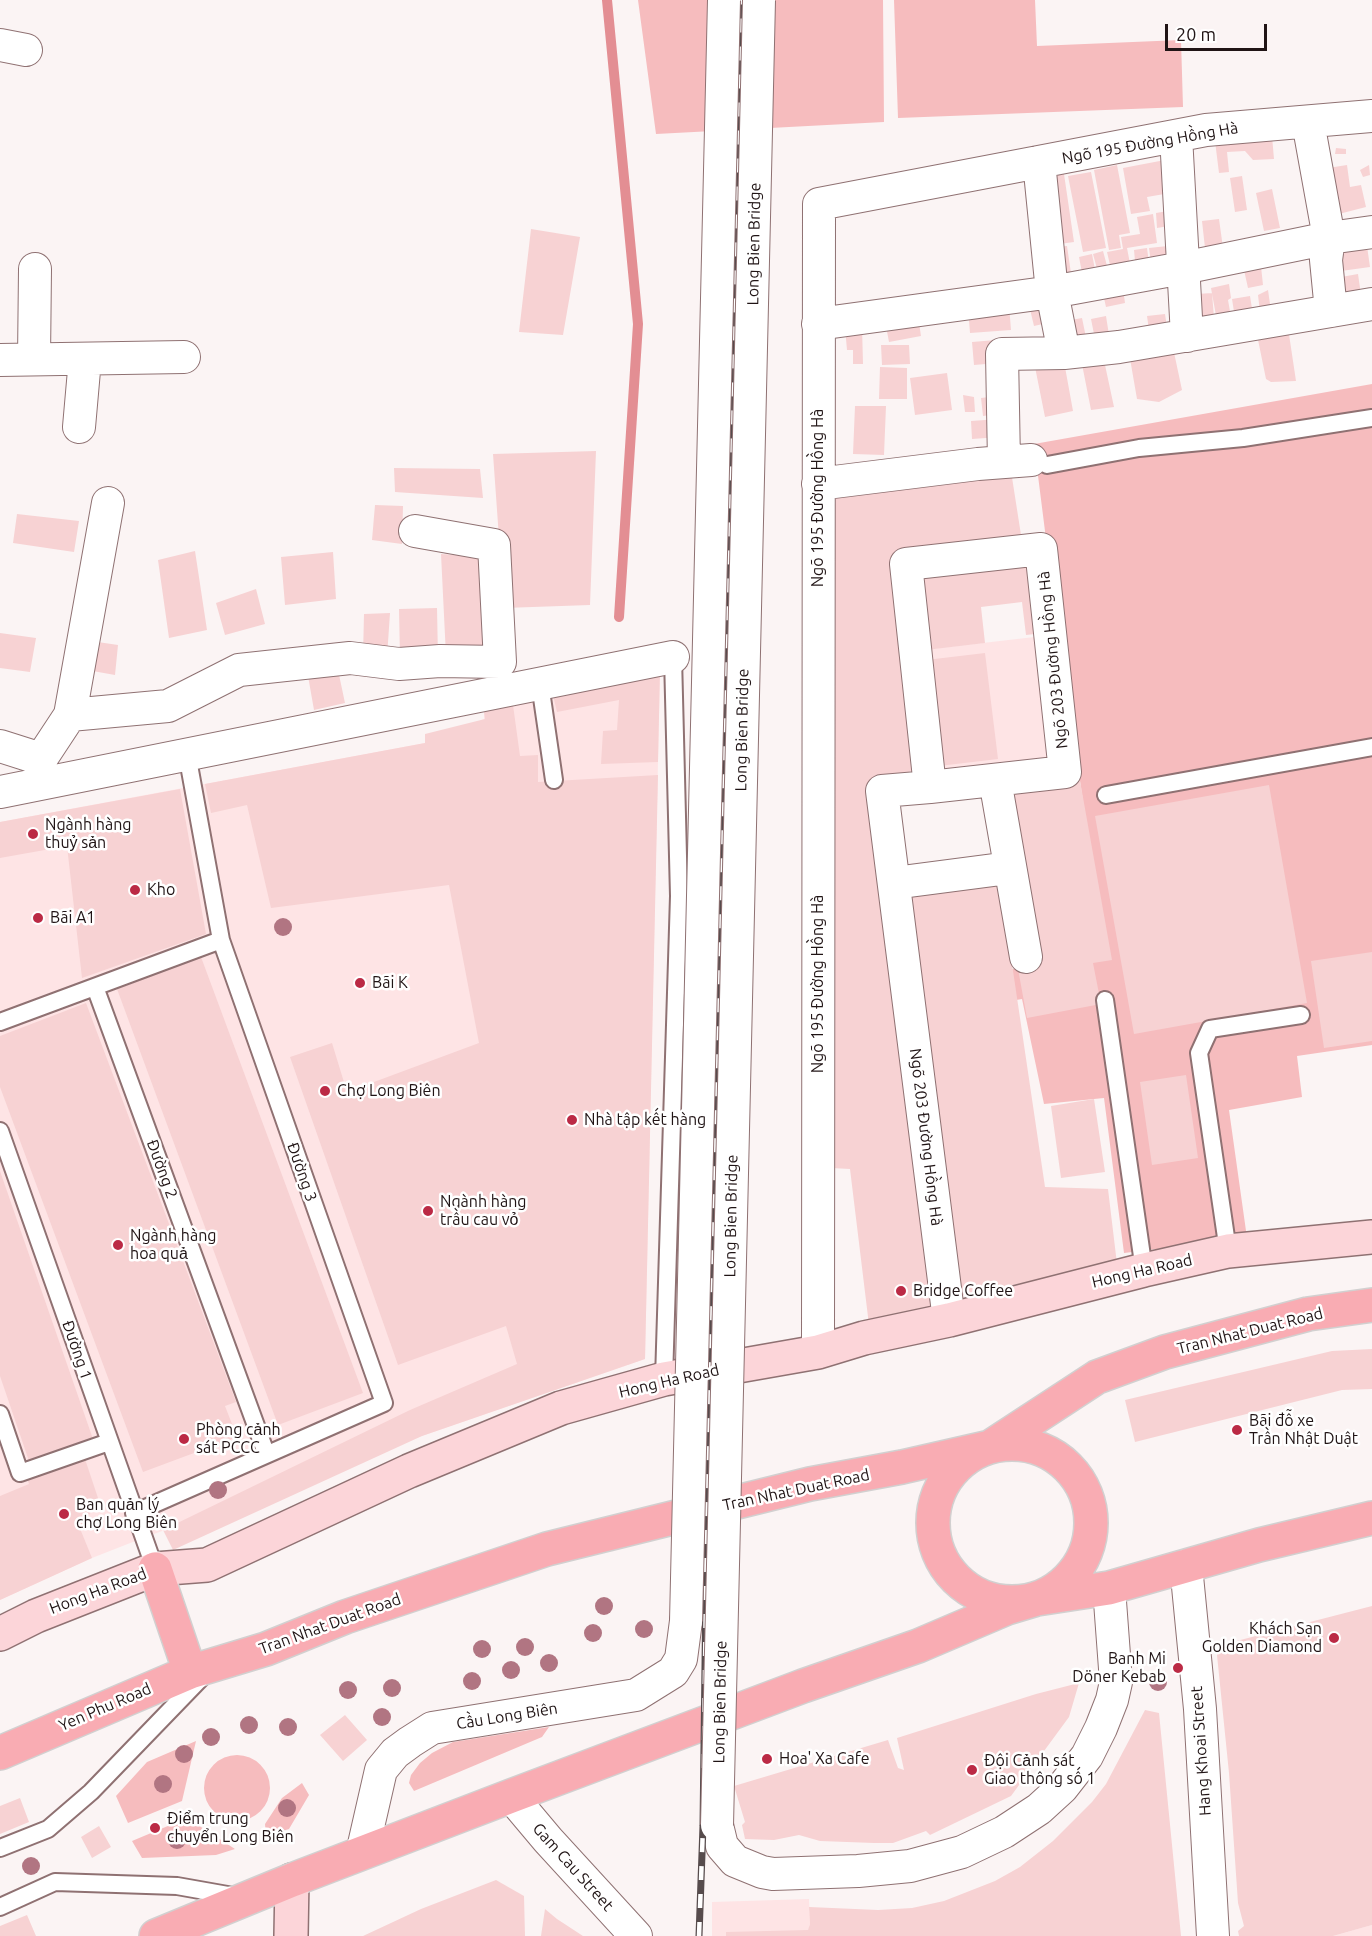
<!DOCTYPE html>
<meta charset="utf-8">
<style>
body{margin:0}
#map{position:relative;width:1372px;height:1936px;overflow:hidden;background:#fbf4f4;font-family:Ubuntu,sans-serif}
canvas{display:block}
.scale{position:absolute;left:1165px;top:24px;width:102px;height:27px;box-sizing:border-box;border:3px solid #201415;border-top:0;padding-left:8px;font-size:18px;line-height:21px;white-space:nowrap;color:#201415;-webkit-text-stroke:4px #fff;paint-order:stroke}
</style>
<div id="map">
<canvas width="1372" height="1936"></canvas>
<div class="scale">20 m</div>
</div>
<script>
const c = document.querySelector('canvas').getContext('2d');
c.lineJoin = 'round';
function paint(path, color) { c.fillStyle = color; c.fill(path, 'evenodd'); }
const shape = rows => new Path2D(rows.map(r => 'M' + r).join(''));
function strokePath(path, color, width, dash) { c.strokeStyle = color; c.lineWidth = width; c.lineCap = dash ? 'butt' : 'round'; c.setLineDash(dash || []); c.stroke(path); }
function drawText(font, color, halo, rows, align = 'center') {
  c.font = font + ' Ubuntu,sans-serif'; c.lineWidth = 5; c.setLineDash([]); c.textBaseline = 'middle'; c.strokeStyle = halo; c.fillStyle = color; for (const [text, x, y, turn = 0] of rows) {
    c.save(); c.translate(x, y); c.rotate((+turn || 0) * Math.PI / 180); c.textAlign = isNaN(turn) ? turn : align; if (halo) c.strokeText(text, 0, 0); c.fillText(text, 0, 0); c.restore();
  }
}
const built = shape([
 [1043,636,1058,765,937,780,922,650],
 [660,670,645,1359,422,1436,143,1538,92,1558,0,1600,0,822,425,743,484,719,484,711],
 [809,1899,810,1924,807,1936,712,1936,712,1902],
 [1372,1925,1372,1936,1333,1936]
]);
const green = shape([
 [638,0,883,0,884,122,656,134],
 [894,0,1035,0,1037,46,1181,40,1183,107,898,118],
 [1372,384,1372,1045,1297,1056,1302,1097,1229,1110,1247,1238,1124,1253,1104,1098,1044,1104,1022,999,952,1011,946,979,1106,955,1058,634,1034,444],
 [549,1727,542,1737,414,1791,409,1783,411,1775,420,1763,432,1753,453,1742],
 [196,1741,182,1801,128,1823,116,1796,147,1762],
 '204 1788a33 33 0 1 1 66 0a33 33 0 1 1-66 0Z',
 [302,1783,309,1795,289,1829,266,1836,265,1824,282,1798],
 [187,1818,235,1849,216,1855,142,1858,132,1841]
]);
const stream = shape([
 [607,0,638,324,619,617]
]);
const building = shape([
 [1271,125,1274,159,1253,160,1245,151,1227,152,1229,172,1219,173,1214,133,1226,132,1232,144,1249,143,1248,127],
 [1336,148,1346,149,1346,154,1335,154],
 [1165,160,1170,193,1147,197,1150,211,1131,214,1123,168],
 [1117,165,1130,233,1119,235,1121,248,1109,250,1094,170],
 [1347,165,1350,187,1361,185,1366,207,1335,215,1328,168],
 [1369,165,1370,175,1363,177,1360,170],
 [1091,172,1106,248,1083,252,1068,176],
 [1064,174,1074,242,1052,245,1042,178],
 [1242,176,1247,210,1235,212,1230,178],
 [1272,189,1280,228,1264,231,1256,193],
 [1168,211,1169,226,1157,228,1156,213],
 [1153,214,1157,243,1127,248,1132,274,1113,278,1107,252,1123,249,1121,237,1140,234,1137,217],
 [1219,219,1224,255,1206,257,1202,221],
 [531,229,580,237,563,335,519,332],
 [1366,239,1370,267,1341,271,1337,244],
 [1177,245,1152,271,1149,248],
 [1067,246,1073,287,1060,289,1053,247],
 [1147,248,1150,271,1136,272,1134,250],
 [1103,251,1110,277,1100,280,1093,254],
 [1092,254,1097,280,1084,283,1079,257],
 [1260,257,1263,285,1248,288,1242,261],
 [1358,274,1362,302,1334,306,1330,279],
 [1122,281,1125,303,1106,307,1101,285],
 [1229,284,1231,298,1228,300,1231,317,1217,321,1211,288],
 [1268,290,1271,311,1260,312,1258,295],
 [1212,293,1214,318,1200,319,1197,294],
 [1250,296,1253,315,1235,318,1232,299],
 [1028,301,1056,321,1034,326],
 [1009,305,1011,330,970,333,968,308],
 [1165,314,1168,334,1150,337,1147,316],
 [918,316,921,336,889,342,885,321],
 [1106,316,1109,335,1095,339,1091,319],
 [1082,318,1088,347,1060,322],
 [1287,321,1296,381,1271,382,1266,379,1255,325],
 [862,326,863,364,853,364,853,350,847,350,845,327],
 [996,340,998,363,974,365,972,342],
 [1172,343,1182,390,1159,402,1137,399,1128,347],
 [881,345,909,345,910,364,882,365],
 [1102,351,1114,407,1091,410,1080,354],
 [1063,356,1073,411,1045,417,1034,362],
 [880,367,907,368,907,399,879,399],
 [947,373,952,410,915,415,910,378],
 [963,395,974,397,975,412,965,412],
 [997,396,999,414,983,416,981,398],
 [855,406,886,406,884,455,853,454],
 [999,419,1000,437,972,439,971,421],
 [596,451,590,605,504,608,493,454],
 [394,468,480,469,483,498,395,492],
 [1011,471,1021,535,900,550,914,770,871,786,941,1314,869,1325,850,1169,831,1168,827,496],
 [375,505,403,506,402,544,372,540],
 [17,514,79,521,74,552,13,543],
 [195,551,207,630,169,638,158,560],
 [333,552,336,599,285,605,281,557],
 [441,554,489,557,494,655,446,656],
 [1034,560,1043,633,1026,635,1022,602,981,607,985,643,926,650,917,574],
 [256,589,265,624,225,635,216,603],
 [437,608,438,658,400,658,399,609],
 [390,613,387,657,363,656,364,614],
 [0,633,36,638,30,672,0,668],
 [91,641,118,645,115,675,87,670],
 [985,653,998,759,939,766,926,660],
 [338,670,345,703,314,710,308,676],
 [660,670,658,762,601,764,603,731,617,730,619,700,557,712,553,695],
 [513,705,520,756,538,755,538,782,658,775,645,1359,422,1436,173,1550,163,1530,410,1410,517,1364,506,1326,398,1365,290,1057,332,1043,347,1092,479,1043,449,885,271,908,247,805,211,813,205,784,425,743,425,734,485,719,484,711],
 [1079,775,1112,960,1093,963,1101,1004,1027,1018,1018,969,1007,789],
 [1269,785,1307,1003,1134,1034,1095,816],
 [180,789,206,934,82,978,67,846,0,858,0,822],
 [999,876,1045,1187,1108,1189,1117,1264,959,1296,910,896],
 [1372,952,1372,1041,1324,1048,1311,961],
 [201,957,363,1393,278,1425,117,989],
 [86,1003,236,1402,225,1406,237,1437,143,1472,0,1087,0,1036],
 [1186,1075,1198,1158,1152,1165,1140,1082],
 [1094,1099,1105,1172,1061,1178,1051,1106],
 [0,1171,94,1442,84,1456,98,1498,81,1531,92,1558,0,1600,0,1496,29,1484,23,1466,30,1464,0,1376],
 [1372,1349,1372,1389,1342,1390,1135,1442,1125,1400,1332,1351],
 [1372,1606,1372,1925,1333,1936,1239,1936,1238,1931,1244,1926,1238,1903,1229,1773,1217,1655,1221,1645],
 [1079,1683,1069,1717,1011,1796,930,1835,926,1831,893,1843,874,1843,820,1841,799,1835,774,1840,745,1839,742,1825,745,1822,734,1786,888,1740,898,1768,904,1770,897,1738,1036,1694],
 [1145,1710,1159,1713,1181,1936,726,1936,726,1932,808,1930,810,1924,809,1907,878,1910,912,1908,944,1901,995,1881,1020,1867,1053,1841,1092,1802,1106,1784],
 [345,1715,367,1740,343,1761,320,1735],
 [20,1798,29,1822,0,1834,0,1806],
 [99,1826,111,1847,92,1858,81,1837],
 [496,1880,524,1896,525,1936,363,1936,421,1909],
 [545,1909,557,1919,583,1936,541,1936],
 [27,1915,36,1936,0,1936,0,1926]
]);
const lane = shape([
 [1047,465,1139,448,1243,438,1372,418],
 [540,684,554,780],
 [1106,795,1372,747],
 [95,987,266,1453],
 [1105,1000,1144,1270],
 [0,1022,221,940],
 [0,1131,155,1569],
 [1228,1251,1199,1053,1210,1029,1301,1015],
 [664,1379,679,896,673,657],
 [0,1414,20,1473,109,1442],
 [134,1513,384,1403,221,940,187,754],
 [0,1848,48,1829,91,1792,205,1674],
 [0,1907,55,1882,177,1886,239,1897]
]);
const street = shape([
 [0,45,26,50],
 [1308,122,1329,238,1326,260,1331,311],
 [1176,136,1187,336],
 [1039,162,1052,292,1064,353],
 [818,324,1052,292,1188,267,1329,238,1372,232],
 [34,359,35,269],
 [0,360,184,357],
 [79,427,85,359],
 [1004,462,1002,354,1064,353,1119,347,1372,304],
 [818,484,978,464,1031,460],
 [1041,549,1065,772,930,787,906,564,1041,549],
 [70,715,108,503],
 [0,746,41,759,70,715,168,706,239,670,350,658,399,664,440,661,500,662,494,545,415,531],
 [995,780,1026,957],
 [930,787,882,791,949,1320],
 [0,792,673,657],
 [894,883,1009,868],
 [818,1352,819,204,1206,130,1372,116],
 [1186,1566,1200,1709,1213,1936],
 [511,1796,548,1840,636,1936],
 [717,1825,722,1846,735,1861,762,1872,773,1874,858,1871,910,1866,962,1852,1004,1832,1039,1809,1062,1788,1087,1756,1101,1728,1112,1700,1116,1682,1109,1588],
 [362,1853,381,1770,395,1753,410,1742,432,1728,636,1695,673,1672,681,1659,686,1621]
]);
const secondary = shape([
 [0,1634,36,1616,155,1569,207,1565,409,1471,561,1408,664,1379,818,1352,864,1338,949,1320,1144,1270,1228,1251,1372,1237],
 [291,1936,292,1880]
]);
const primary = shape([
 '933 1523a79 79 0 1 1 158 0a79 79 0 1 1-158 0Z',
 [155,1569,190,1672],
 [0,1753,190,1672,266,1649,345,1617,547,1549,810,1484,902,1467,990,1447,1097,1377,1165,1352,1308,1314,1372,1305],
 [156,1936,292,1880,511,1796,803,1686,918,1646,1007,1608,1037,1599,1109,1588,1259,1545,1372,1518]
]);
const rail = shape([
 [699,1936,703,1826,709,1346,741,0]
]);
const streetBridge = shape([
 [686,1621,724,0],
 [717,1825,759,0]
]);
const trees = [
 [283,927],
 [218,1490],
 [604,1606],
 [644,1629],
 [593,1633],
 [525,1647],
 [482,1649],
 [549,1663],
 [511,1670],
 [472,1681],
 [1158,1682],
 [392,1688],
 [348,1690],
 [382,1717],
 [249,1725],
 [288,1727],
 [211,1737],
 [184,1754],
 [163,1784],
 [287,1808],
 [177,1840],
 [31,1866]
];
const markers = [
 [33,834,6,"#bb2a45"],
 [135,890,6,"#bb2a45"],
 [38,918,6,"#bb2a45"],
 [360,983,6,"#bb2a45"],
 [325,1091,6,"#bb2a45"],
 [572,1120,6,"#bb2a45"],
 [428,1211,6,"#bb2a45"],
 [118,1245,6,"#bb2a45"],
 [901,1291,6,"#bb2a45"],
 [1237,1430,6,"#bb2a45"],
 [184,1439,6,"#bb2a45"],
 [64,1514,6,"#bb2a45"],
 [1334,1638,6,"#bb2a45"],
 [1178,1668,6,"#bb2a45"],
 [767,1759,6,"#bb2a45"],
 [972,1770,6,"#bb2a45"],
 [155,1828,6,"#bb2a45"]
];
const streetNames = [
 ["Ngõ 195 Đường Hồng Hà",1150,143,-10],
 ["Long Bien Bridge",754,244,-89],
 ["Ngõ 195 Đường Hồng Hà",818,498,-90],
 ["Ngõ 203 Đường Hồng Hà",1053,660,-96],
 ["Long Bien Bridge",742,730,-89],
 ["Ngõ 195 Đường Hồng Hà",818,984,-90],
 ["Ngõ 203 Đường Hồng Hà",926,1137,83],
 ["Đường 2",162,1169,70],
 ["Đường 3",302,1172,71],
 ["Long Bien Bridge",731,1216,-89],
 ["Hong Ha Road",1142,1271,-13],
 ["Tran Nhat Duat Road",1250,1331,-14],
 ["Đường 1",77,1350,71],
 ["Hong Ha Road",669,1381,-13],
 ["Tran Nhat Duat Road",796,1490,-12],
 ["Hong Ha Road",98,1591,-21],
 ["Tran Nhat Duat Road",330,1624,-20],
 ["Long Bien Bridge",720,1702,-89],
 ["Yen Phu Road",105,1707,-23],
 ["Cầu Long Biên",507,1716,-9],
 ["Hang Khoai Street",1201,1751,-94],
 ["Gam Cau Street",573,1867,48]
];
const poiNames = [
 ["Ngành hàng",45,825],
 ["thuỷ sản",45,843],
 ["Kho",147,890],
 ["Bãi A1",50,918],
 ["Bãi K",372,983],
 ["Chợ Long Biên",337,1091],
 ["Nhà tập kết hàng",584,1120],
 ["Ngành hàng",440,1202],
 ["trầu cau vỏ",440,1220],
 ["Ngành hàng",130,1236],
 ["hoa quả",130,1254],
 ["Bridge Coffee",913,1291],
 ["Bãi đỗ xe",1249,1421],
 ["Trần Nhật Duật",1249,1439],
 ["Phòng cảnh",196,1430],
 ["sát PCCC",196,1448],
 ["Ban quản lý",76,1505],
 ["chợ Long Biên",76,1523],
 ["Khách Sạn",1322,1629,"right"],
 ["Golden Diamond",1322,1647,"right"],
 ["Banh Mi",1166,1659,"right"],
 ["Döner Kebab",1166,1677,"right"],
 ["Hoa' Xa Cafe",779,1759],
 ["Đội Cảnh sát",984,1761],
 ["Giao thông số 1",984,1779],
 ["Điểm trung",167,1819],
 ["chuyển Long Biên",167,1837]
];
paint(built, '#fee4e5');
paint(green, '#f6bcbe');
strokePath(stream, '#e38e93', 10);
paint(building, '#f7d2d3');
strokePath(lane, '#8f7172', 20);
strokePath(street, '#8f7172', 34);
strokePath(secondary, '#8f7172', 36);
strokePath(primary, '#d2d0d0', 36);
strokePath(lane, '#fff', 16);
strokePath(street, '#fff', 32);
strokePath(secondary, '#fcd5d9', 33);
strokePath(primary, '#f9acb3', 33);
strokePath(rail, '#564b4c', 7);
strokePath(rail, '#fff', 4.5, [14]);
strokePath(streetBridge, '#8f7172', 34, []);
strokePath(streetBridge, '#fff', 32);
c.fillStyle = '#b17582';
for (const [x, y] of trees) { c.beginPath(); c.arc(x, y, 9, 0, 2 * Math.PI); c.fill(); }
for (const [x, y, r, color] of markers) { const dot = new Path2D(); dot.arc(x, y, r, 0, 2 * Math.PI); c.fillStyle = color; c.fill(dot); strokePath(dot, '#fff', 2); }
drawText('16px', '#201415', '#fff', streetNames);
drawText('16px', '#201415', '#fff', poiNames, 'left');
</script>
